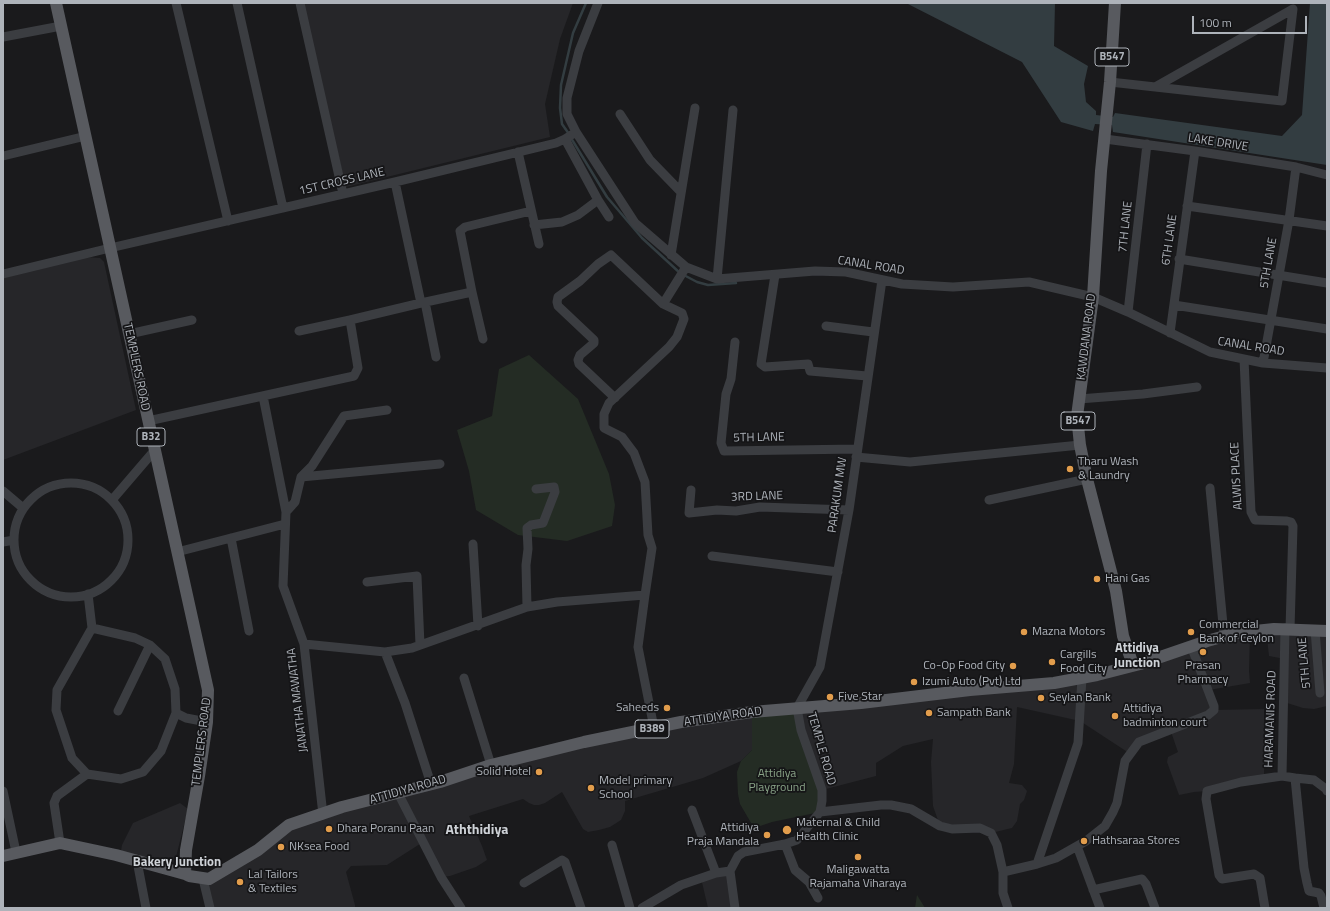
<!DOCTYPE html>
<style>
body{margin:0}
#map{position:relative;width:1330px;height:911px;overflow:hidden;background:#1a1a1c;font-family:"Titillium Web",sans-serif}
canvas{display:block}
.frame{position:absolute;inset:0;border:4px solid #aeb3ba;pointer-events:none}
.scale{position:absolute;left:1192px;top:16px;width:115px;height:18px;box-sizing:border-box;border:2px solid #aeb3ba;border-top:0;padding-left:5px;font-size:12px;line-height:14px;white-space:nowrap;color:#aeb3ba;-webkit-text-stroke:3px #151517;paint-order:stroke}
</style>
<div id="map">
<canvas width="1330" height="911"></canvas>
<div class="frame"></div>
<div class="scale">100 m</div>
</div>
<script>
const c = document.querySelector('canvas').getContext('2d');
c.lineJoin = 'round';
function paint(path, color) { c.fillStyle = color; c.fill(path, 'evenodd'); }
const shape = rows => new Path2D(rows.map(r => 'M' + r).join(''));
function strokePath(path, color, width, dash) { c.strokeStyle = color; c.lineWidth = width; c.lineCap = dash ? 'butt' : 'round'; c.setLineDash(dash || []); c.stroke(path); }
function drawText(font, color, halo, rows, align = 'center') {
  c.font = font + ' "Titillium Web",sans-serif'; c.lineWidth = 3.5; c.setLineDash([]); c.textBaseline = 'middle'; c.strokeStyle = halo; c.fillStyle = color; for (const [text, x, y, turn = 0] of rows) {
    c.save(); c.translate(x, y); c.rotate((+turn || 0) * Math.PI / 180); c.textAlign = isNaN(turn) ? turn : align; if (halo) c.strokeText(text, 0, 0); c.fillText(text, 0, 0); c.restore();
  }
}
const built = shape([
 [301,3,573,3,560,39,545,104,550,137,346,187],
 [85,257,100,258,104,262,136,410,3,460,3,276],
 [1266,629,1327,631,1327,706,1314,709,1303,708,1284,702,1285,659,1269,656],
 [1250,631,1249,671,1250,683,1209,690,1214,710,1264,709,1264,779,1207,791,1194,792,1179,795,1167,762,1168,757,1178,752,1170,729,1139,742,1129,753,1080,721,1017,707,1014,764,1009,783,1022,785,1027,791,1024,800,1020,804,1017,821,1012,828,991,833,940,826,933,806,931,762,933,739,903,746,876,763,876,776,822,790,797,708,1054,683],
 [752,712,752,750,741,761,703,778,625,801,625,811,621,820,610,827,599,830,588,832,583,829,562,792,545,803,539,805,534,805,529,803,523,799,469,816,482,846,487,860,476,867,450,876,441,877,423,842,387,865,351,866,346,872,355,905,355,908,210,908,203,879,280,831,474,770],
 [180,803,188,809,176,857,173,863,169,864,121,851,122,845,133,823],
 [727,871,735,908,708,908,701,878]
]);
const green = shape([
 [529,355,578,399,609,474,615,505,612,526,567,541,518,535,476,510,469,471,457,430,492,416,499,369],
 [797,708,822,790,820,812,772,822,754,828,740,804,738,794,737,772,741,761,752,750,752,712],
 [917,895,925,908,915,908]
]);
const water = shape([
 [906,3,1055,3,1054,46,1088,66,1084,84,1086,102,1096,111,1096,115,1113,117,1115,113,1282,136,1302,115,1310,3,1327,3,1327,165,1113,132,1112,125,1095,124,1093,131,1061,122,1022,62]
]);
const stream = shape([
 [569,134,562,124,560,108,561,85,573,33,586,3],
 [571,138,607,197,642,238,680,273,697,282,708,285,736,283]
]);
const minor = shape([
 [176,3,228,221],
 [237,3,283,208],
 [300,3,343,194],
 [598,3,579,51,567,98,567,114,576,132,635,223,686,267,717,279,815,271,846,272,902,284,953,287,1029,282,1093,297,1128,312,1210,352,1263,363,1327,368],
 [3,37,61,26],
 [1110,82,1282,101,1293,9,1157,86],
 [620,114,650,160,681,192],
 [565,139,598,200,609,217],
 [1105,139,1195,151,1296,167,1327,175],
 [518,152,539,244],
 [3,156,86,136],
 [1187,206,1327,226],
 [534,225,562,222,578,215,598,200],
 [671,255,695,108],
 [1179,259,1327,283],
 [3,274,110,248,395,182,556,143,565,139,576,132],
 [775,275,761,364,765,367,808,364,810,371,867,376],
 [717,279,733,110],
 [425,302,436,357],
 [421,303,472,292],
 [663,304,686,267],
 [1174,305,1327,329],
 [1128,312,1147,144],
 [826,326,873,332],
 [299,331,350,320],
 [1170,333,1195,151],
 [129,334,192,320],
 [483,339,472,292,460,231,465,227,531,211],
 [735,342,731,379,726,394,721,443,724,451,857,449],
 [1244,359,1251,512,1255,520,1287,521,1291,522,1293,526,1290,629],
 [1263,363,1289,220,1296,167],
 [263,396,286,512,283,586,304,644,323,815],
 [615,398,579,364,578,360,580,355,594,343,594,340,558,306,557,302,558,297,580,281,598,264,611,255,663,304,682,313,684,319,677,337,669,347,609,403,604,414,604,428,622,437,634,453,645,482,648,535,652,548,645,595],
 [1079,399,1143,394,1197,387],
 [148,421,354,376,358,368,350,320,421,303,395,182],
 [856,457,910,462,1080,445],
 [301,477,440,464],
 '14 540a57 57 0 1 1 114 0a57 57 0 1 1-114 0Z',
 [1210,488,1224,635],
 [691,490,689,513,717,510,736,511,760,507,849,510],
 [3,491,23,508],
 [112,500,154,451],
 [989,500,1087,479],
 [286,512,295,502,301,477,312,466,344,416,387,410],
 [231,538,249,631],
 [3,542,14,540],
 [473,544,478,626],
 [177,552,285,524],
 [712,556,838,572],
 [367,582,417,576,420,645],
 [88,594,92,628,135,638,150,645,165,659,175,689,176,713,161,751,143,772,121,779,87,774,72,758,56,710,57,690,92,628],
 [527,607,526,565,528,549,527,528,531,525,543,523,555,492,554,487,536,489],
 [1285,628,1282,776,1295,778,1304,868,1307,883,1309,891,1319,893,1321,896,1324,908],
 [1315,630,1320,693],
 [304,644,385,652,412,648,527,607,557,602,645,595,638,647,654,728],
 [385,652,405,703,431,784],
 [464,678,491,765],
 [118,711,150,645],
 [176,713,186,718,207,722],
 [1295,778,1314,780,1326,789,1327,791],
 [3,791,16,852],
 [398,793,441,877,461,908],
 [692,810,716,873],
 [820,812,881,805,891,805,911,809,940,826,952,829,980,828,991,833,997,845,1003,872,1003,893,1008,908],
 [60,843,54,803,57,796,87,774],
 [785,844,795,870,809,882,818,898],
 [612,845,630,908],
 [1077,846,1100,908],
 [137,861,146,908],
 [1037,864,1078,743,1082,678],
 [1003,872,1037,864,1056,858,1086,841,1105,826,1113,812,1117,803,1125,761,1139,742,1208,715,1214,710,1214,706,1191,646],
 [203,879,210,908],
 [524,883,562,860,565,862,581,908],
 [1093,890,1142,879,1146,884,1155,908],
 [642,908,681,885,716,873,730,871],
 [735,908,730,871,738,856,744,852,785,844,797,840,820,812,822,801,822,790,801,730,797,708,820,667,849,510,882,280],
 [1265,908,1260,878,1254,874,1222,879,1219,875,1206,799,1207,791,1241,782,1282,776]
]);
const major = shape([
 [56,3,208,690,207,722,199,776,186,850,185,874],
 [1115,3,1110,82,1101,171,1093,297,1077,416,1080,445,1087,479,1116,591,1123,636,1133,665],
 [3,856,60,843,116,855,185,874,189,876,209,879,258,850,289,825,342,807,440,782,491,765,584,742,681,722,752,712,861,703,970,690,1054,683,1097,675,1140,664,1207,641,1236,633,1274,629,1327,631]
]);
const markers = [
 [1070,469,4,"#e29d4c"],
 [1097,579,4,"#e29d4c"],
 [1024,632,4,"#e29d4c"],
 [1191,632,4,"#e29d4c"],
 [1203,652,4,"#e29d4c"],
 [1052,662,4,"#e29d4c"],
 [1013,666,4,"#e29d4c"],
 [914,682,4,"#e29d4c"],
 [830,697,4,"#e29d4c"],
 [1041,698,4,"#e29d4c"],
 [667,708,4,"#e29d4c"],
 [929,713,4,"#e29d4c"],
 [1115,716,4,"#e29d4c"],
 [539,772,4,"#e29d4c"],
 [591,788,4,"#e29d4c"],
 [329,829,4,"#e29d4c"],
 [787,830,5,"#e29d4c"],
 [767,835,4,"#e29d4c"],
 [1084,841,4,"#e29d4c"],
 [281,847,4,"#e29d4c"],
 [858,857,4,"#e29d4c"],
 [240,882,4,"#e29d4c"]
];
const shields = [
 [1112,57,34],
 [1078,421,34],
 [151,437,28],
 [652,729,34]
];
const shieldNames = [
 ["B547",1112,57],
 ["B547",1078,421],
 ["B32",151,437],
 ["B389",652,729]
];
const streetNames = [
 ["LAKE DRIVE",1218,143,9],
 ["1ST CROSS LANE",342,182,-13],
 ["7TH LANE",1126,227,-84],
 ["6TH LANE",1170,240,-82],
 ["5TH LANE",1269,263,-80],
 ["CANAL ROAD",871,266,9],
 ["KAWDANA ROAD",1087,337,-83],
 ["CANAL ROAD",1251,347,9],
 ["TEMPLERS ROAD",136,367,78],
 ["5TH LANE",759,438,-1],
 ["ALWIS PLACE",1237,476,-93],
 ["PARAKUM MW",838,495,-82],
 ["3RD LANE",757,497,-2],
 ["5TH LANE",1305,663,-95],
 ["JANATHA MAWATHA",298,700,-97],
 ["ATTIDIYA ROAD",723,717,-8],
 ["HARAMANIS ROAD",1271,719,-88],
 ["TEMPLERS ROAD",202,742,-83],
 ["TEMPLE ROAD",821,749,74],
 ["ATTIDIYA ROAD",408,790,-16]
];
const poiNames = [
 ["Tharu Wash",1078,462],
 ["& Laundry",1078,476],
 ["Hani Gas",1105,579],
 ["Commercial",1199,625],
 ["Bank of Ceylon",1199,639],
 ["Mazna Motors",1032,632],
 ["Cargills",1060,655],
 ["Food City",1060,669],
 ["Co-Op Food City",1005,666,"right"],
 ["Prasan",1203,666,"center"],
 ["Pharmacy",1203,680,"center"],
 ["Izumi Auto (Pvt) Ltd",922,682],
 ["Five Star",838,697],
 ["Seylan Bank",1049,698],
 ["Saheeds",659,708,"right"],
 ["Attidiya",1123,709],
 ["badminton court",1123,723],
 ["Sampath Bank",937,713],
 ["Solid Hotel",531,772,"right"],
 ["Model primary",599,781],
 ["School",599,795],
 ["Maternal & Child",796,823],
 ["Health Clinic",796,837],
 ["Attidiya",759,828,"right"],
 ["Praja Mandala",759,842,"right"],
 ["Dhara Poranu Paan",337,829],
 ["Hathsaraa Stores",1092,841],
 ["NKsea Food",289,847],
 ["Maligawatta",858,870,"center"],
 ["Rajamaha Viharaya",858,884,"center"],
 ["Lal Tailors",248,875],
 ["& Textiles",248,889]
];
const parkNames = [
 ["Attidiya",777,774],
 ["Playground",777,788]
];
const neighbourhoodNames = [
 ["Attidiya",1137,649],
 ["Junction",1137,664],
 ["Bakery Junction",177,863]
];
const quarterNames = [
 ["Aththidiya",477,831]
];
paint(built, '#262629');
paint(green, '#242c24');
paint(water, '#333d41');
strokePath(stream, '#333d41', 2.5);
strokePath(minor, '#3b3d41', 9);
strokePath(major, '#585a5f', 12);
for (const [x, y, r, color] of markers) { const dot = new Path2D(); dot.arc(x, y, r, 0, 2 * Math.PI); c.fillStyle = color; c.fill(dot); strokePath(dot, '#151517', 1.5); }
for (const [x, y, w] of shields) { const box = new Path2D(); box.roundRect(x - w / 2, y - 9, w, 18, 3); c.fillStyle = '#151517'; c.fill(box); strokePath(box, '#aeb3ba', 1); }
drawText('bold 11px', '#aeb3ba', null, shieldNames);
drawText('12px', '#aeb3ba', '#151517', streetNames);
drawText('12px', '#aeb3ba', '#151517', poiNames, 'left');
drawText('12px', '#89a387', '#151517', parkNames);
drawText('bold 13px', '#ced2d7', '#151517', neighbourhoodNames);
drawText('bold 14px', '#ced2d7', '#151517', quarterNames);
</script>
